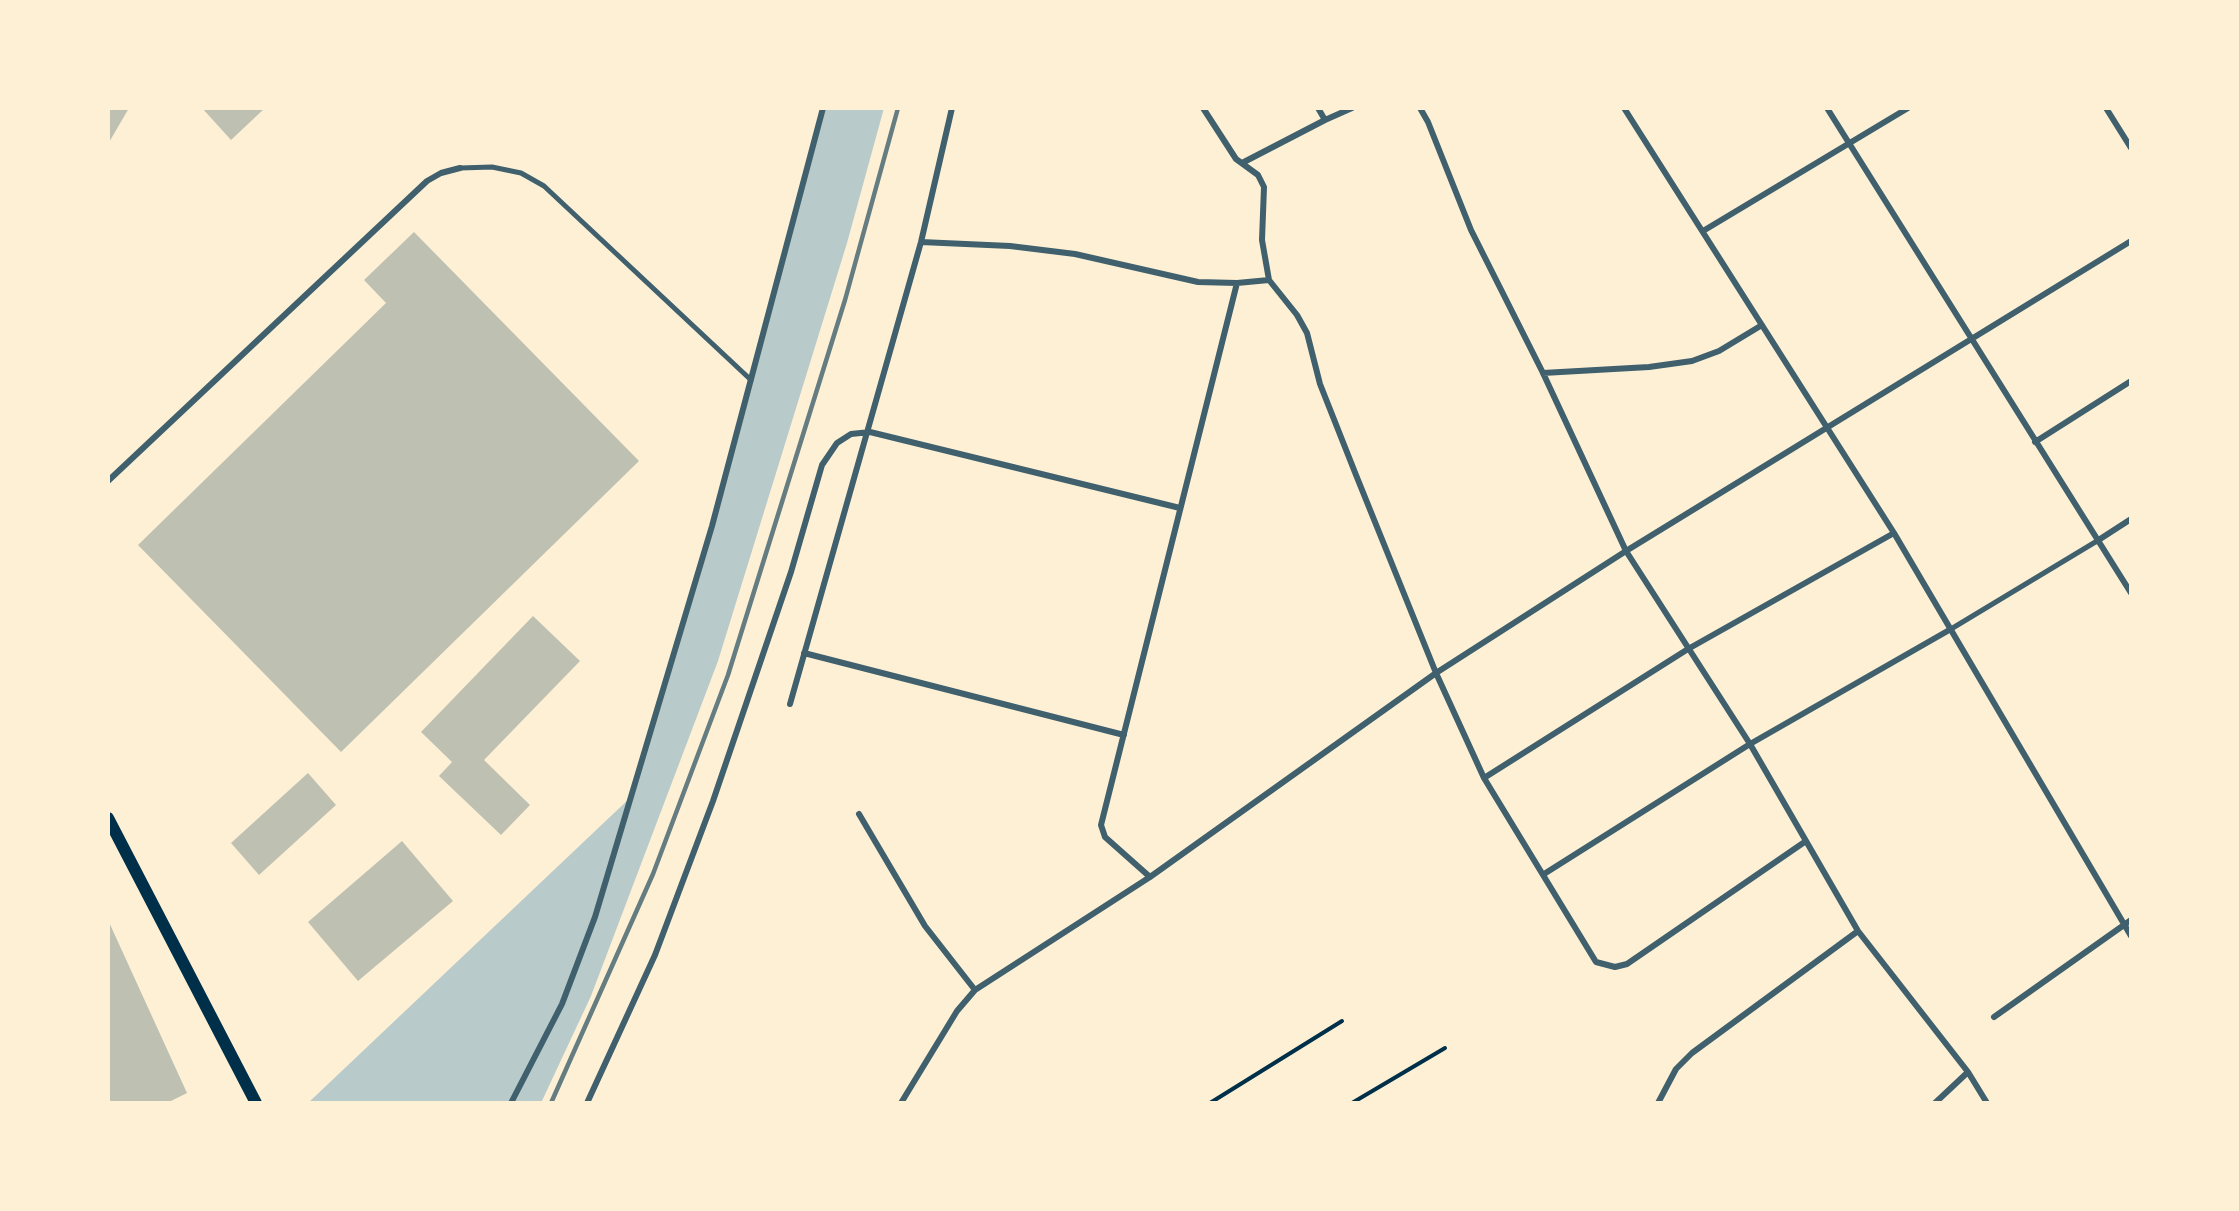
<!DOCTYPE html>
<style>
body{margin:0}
#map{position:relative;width:2239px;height:1211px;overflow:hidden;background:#fdf0d5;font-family:Helvetica,sans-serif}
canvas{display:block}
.frame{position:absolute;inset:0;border:110px solid #fdf0d5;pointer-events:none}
</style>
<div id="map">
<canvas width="2239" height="1211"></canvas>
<div class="frame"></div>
</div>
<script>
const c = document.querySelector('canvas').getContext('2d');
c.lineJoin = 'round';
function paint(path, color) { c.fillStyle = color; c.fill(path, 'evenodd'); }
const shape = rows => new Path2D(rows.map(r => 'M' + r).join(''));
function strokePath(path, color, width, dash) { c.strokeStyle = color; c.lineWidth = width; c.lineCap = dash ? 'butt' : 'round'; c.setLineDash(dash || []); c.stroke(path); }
const green = shape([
 [823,108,884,108,847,243,718,661,591,996,541,1103,308,1103,631,797,712,526]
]);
const building = shape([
 [108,108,129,108,108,144],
 [202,108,265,108,231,140],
 [414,232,639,461,341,752,138,545,386,303,364,280],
 [533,616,580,661,484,760,530,805,501,835,439,776,452,762,421,732],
 [308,773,336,805,259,875,231,843],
 [402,841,453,901,358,981,308,922],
 [108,920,187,1093,167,1103,108,1103]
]);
const path = shape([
 [1210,1103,1342,1021],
 [1352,1103,1445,1048]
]);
const pedestrian = shape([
 [460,168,492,167,521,173,544,186,751,380],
 [1951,629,2097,541]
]);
const minor = shape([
 [1203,108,1236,159,1258,175,1264,187,1262,240,1269,280,1297,315,1307,333,1320,384,1356,475,1436,673,1484,778,1596,962,1615,967,1627,964,1806,841],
 [1420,108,1428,122,1471,230,1543,373,1626,551,1750,744,1858,931,1968,1072,1987,1103],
 [1624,108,1894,533,2131,936],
 [1827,108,2131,593],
 [2106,108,2131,148],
 [1325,120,1352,108],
 [1242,163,1325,120,1318,108],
 [1703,231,1908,108],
 [921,242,1010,246,1075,254,1198,282,1237,283,1269,280],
 [1543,373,1649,367,1692,361,1719,351,1762,325],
 [2035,442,2131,381],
 [108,481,427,181,441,173,460,168],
 [2097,541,2131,519],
 [804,653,1124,735],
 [790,704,921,242,952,108],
 [1484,778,1688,649,1894,533],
 [859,814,925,926,975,990],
 [1544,874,1750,744,1951,629],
 [1150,877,1105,837,1101,825,1237,283],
 [1994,1017,2131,920],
 [511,1103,562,1004,595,917,712,526,823,108],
 [587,1103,655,955,713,801,791,572,822,465,837,443,851,434,870,432,1180,508],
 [901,1103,957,1011,975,990,1150,877,1436,673,1626,551,2131,241],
 [1658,1103,1676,1069,1692,1053,1858,931],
 [1935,1103,1968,1072]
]);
const secondary = shape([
 [108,818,256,1103]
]);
const rail = shape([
 [551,1103,653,874,728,675,845,300,898,108]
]);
paint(green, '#b9caca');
paint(building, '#bec0b2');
strokePath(path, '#003049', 4);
strokePath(pedestrian, '#3f606c', 5);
strokePath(minor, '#3f606c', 6);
strokePath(secondary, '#003049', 12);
strokePath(rail, '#657d81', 4.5);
</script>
